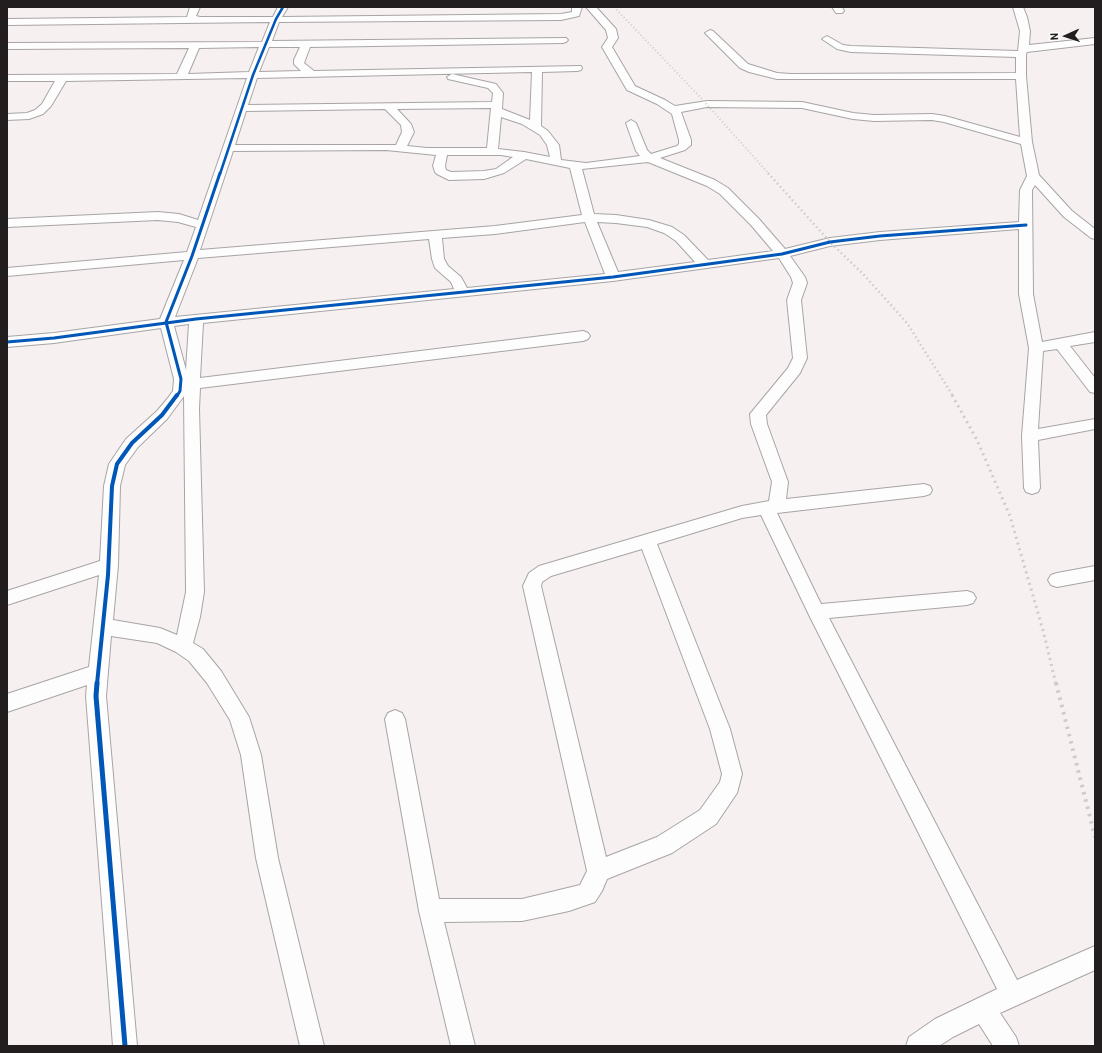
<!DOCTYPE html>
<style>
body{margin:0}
#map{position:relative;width:1102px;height:1053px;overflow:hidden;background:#f6f0f1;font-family:Barlow,sans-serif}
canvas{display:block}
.frame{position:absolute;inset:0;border:8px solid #221e1f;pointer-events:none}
.north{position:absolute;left:1046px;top:16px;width:40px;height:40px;-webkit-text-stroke:3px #fefefe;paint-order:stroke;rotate:267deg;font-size:11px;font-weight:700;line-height:16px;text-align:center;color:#221e1f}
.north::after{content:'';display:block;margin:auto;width:14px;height:18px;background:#221e1f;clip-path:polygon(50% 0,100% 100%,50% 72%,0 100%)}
</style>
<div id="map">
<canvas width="1102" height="1053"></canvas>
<div class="frame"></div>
<div class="north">N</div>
</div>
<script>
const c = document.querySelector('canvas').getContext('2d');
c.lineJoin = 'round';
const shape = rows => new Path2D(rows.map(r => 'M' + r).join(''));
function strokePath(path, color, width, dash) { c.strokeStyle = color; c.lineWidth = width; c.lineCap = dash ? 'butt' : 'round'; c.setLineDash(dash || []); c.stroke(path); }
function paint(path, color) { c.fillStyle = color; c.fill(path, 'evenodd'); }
const street = shape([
 [190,7,200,7,196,16,200,17,273,17,278,7,288,7,282,17,561,14,572,12,572,7,582,7,579,16,561,20,279,22,272,41,566,38,568,40,566,42,563,43,310,47,304,63,314,71,581,66,582,68,581,70,577,71,542,72,541,126,548,131,559,145,561,160,586,163,640,156,636,151,626,123,631,120,636,123,647,150,651,154,677,146,679,144,679,140,672,114,657,104,627,90,602,47,608,38,606,30,586,7,596,7,616,29,618,38,612,47,635,86,665,100,675,106,707,101,802,102,853,113,874,115,932,114,945,116,1020,137,1016,79,777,79,749,72,740,68,705,33,710,30,713,31,748,64,777,73,791,74,1016,73,1016,57,851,52,837,49,822,39,827,36,843,45,851,46,1018,51,1020,31,1013,7,1023,7,1027,17,1030,31,1029,45,1095,38,1095,44,1027,52,1026,54,1026,76,1032,142,1039,175,1072,211,1095,229,1095,239,1091,238,1064,217,1035,185,1032,190,1033,294,1042,342,1095,332,1095,342,1070,346,1095,378,1095,393,1090,392,1057,349,1043,351,1038,429,1095,419,1095,429,1038,440,1040,488,1038,492,1032,494,1026,492,1024,488,1022,436,1029,348,1019,294,1019,229,880,240,830,246,790,256,805,277,807,283,801,300,807,358,800,373,766,415,767,424,788,482,786,499,924,484,930,486,932,490,930,494,924,496,777,513,821,604,967,591,973,593,976,598,973,603,967,605,829,618,1017,980,1095,946,1095,970,1000,1013,1016,1037,1019,1046,993,1046,979,1024,953,1037,939,1046,906,1046,909,1037,935,1019,997,989,810,617,761,515,742,518,657,544,730,729,742,774,737,793,716,824,672,853,607,879,602,891,595,902,569,911,522,921,444,922,475,1046,451,1046,419,911,385,719,388,713,395,710,402,713,405,719,439,899,522,899,580,885,587,871,523,586,529,573,539,566,742,506,769,501,772,482,751,424,750,414,788,368,793,358,787,300,793,283,791,277,779,258,613,281,203,323,200,378,583,331,588,333,590,336,588,339,583,341,200,388,199,409,204,592,200,617,193,643,203,649,221,671,249,717,261,755,278,858,324,1046,300,1046,256,858,241,755,230,720,207,683,189,661,176,652,157,643,111,636,106,696,137,1046,113,1046,86,696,87,685,7,712,7,694,89,667,99,575,7,605,7,591,100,561,104,486,109,464,126,439,157,411,168,398,173,391,174,379,161,328,54,343,7,347,7,337,54,333,160,319,184,260,7,276,7,268,187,252,196,227,178,222,158,220,7,227,7,219,158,212,179,214,198,220,247,78,66,81,51,106,43,114,29,119,7,120,7,114,27,113,35,110,42,104,55,81,7,81,7,75,177,74,189,48,7,49,7,43,262,42,270,22,7,25,7,19,187,17,190,7],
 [259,47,249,72,188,74,199,48,259,47],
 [269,47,300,47,294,60,294,64,301,71,259,72,269,47],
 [532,72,530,120,502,109,503,93,496,84,452,74,447,77,448,79,488,88,493,93,492,102,248,105,257,78,532,72],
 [707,107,802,108,853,119,874,121,932,120,944,122,1021,144,1027,176,1020,190,1019,222,880,232,830,238,785,249,759,219,728,188,715,180,660,158,685,150,691,145,691,140,681,112,707,107],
 [491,108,487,148,427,148,407,146,414,132,411,124,397,109,491,108],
 [385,109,401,125,402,132,396,145,235,145,246,111,385,109],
 [501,117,522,124,540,135,547,145,550,157,524,152,498,149,501,117],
 [386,150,436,155,433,166,435,172,437,174,449,180,484,179,504,173,526,159,570,168,582,215,495,226,200,250,233,151,386,150],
 [447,155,501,155,513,157,496,169,484,171,451,172,446,170,445,166,447,155],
 [648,162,707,186,720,194,751,225,773,251,708,260,684,235,672,227,649,220,616,215,594,214,582,169,648,162],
 [585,222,605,274,467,288,461,277,448,266,444,259,442,238,495,234,585,222],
 [597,222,616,223,647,227,664,233,676,241,695,262,618,272,597,222],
 [429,239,432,259,435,268,451,282,454,289,175,317,198,258,429,239],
 [189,324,186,370,174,326,189,324],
 [184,396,186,592,177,635,160,628,113,620,118,565,120,486,125,465,138,447,167,419,184,396],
 [642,549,710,729,722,774,720,782,700,810,657,837,606,857,541,586,542,582,551,576,642,549],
 [832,7,842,7,844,11,842,13,836,13,832,7],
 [1095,566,1095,580,1057,587,1051,585,1048,580,1051,575,1057,573,1095,566]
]);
const railFar3 = shape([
 [614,7,702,99,769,174]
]);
const railFar2 = shape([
 [768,173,830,242,863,274,907,323,953,396]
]);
const railFar1 = shape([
 [952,395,977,440,1010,516,1044,634,1056,684]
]);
const rail = shape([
 [1056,683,1095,837]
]);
const cyclewayFar3 = shape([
 [220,174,253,75,276,19,283,7]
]);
const cyclewayFar2 = shape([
 [7,342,54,338,196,319,613,277,782,254,830,242,880,236,1026,225],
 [177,396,180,391,181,379,166,322,192,256,220,173]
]);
const cyclewayFar1 = shape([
 [97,684,108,575,112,486,117,464,132,443,162,415,177,395]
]);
const cycleway = shape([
 [97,683,96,696,125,1046]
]);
strokePath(street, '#a8a4a5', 2);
paint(street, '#fefdfd');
strokePath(railFar3, '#cdcccc', 2, [1, 2.5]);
strokePath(railFar2, '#cdcccc', 2.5, [1.5, 3]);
strokePath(railFar1, '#cdcccc', 3, [2, 4]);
strokePath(rail, '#cdcccc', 4, [2.5, 5]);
strokePath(cyclewayFar3, '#0057b8', 2.5);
strokePath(cyclewayFar2, '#0057b8', 3);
strokePath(cyclewayFar1, '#0057b8', 4);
strokePath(cycleway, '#0057b8', 5);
</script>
